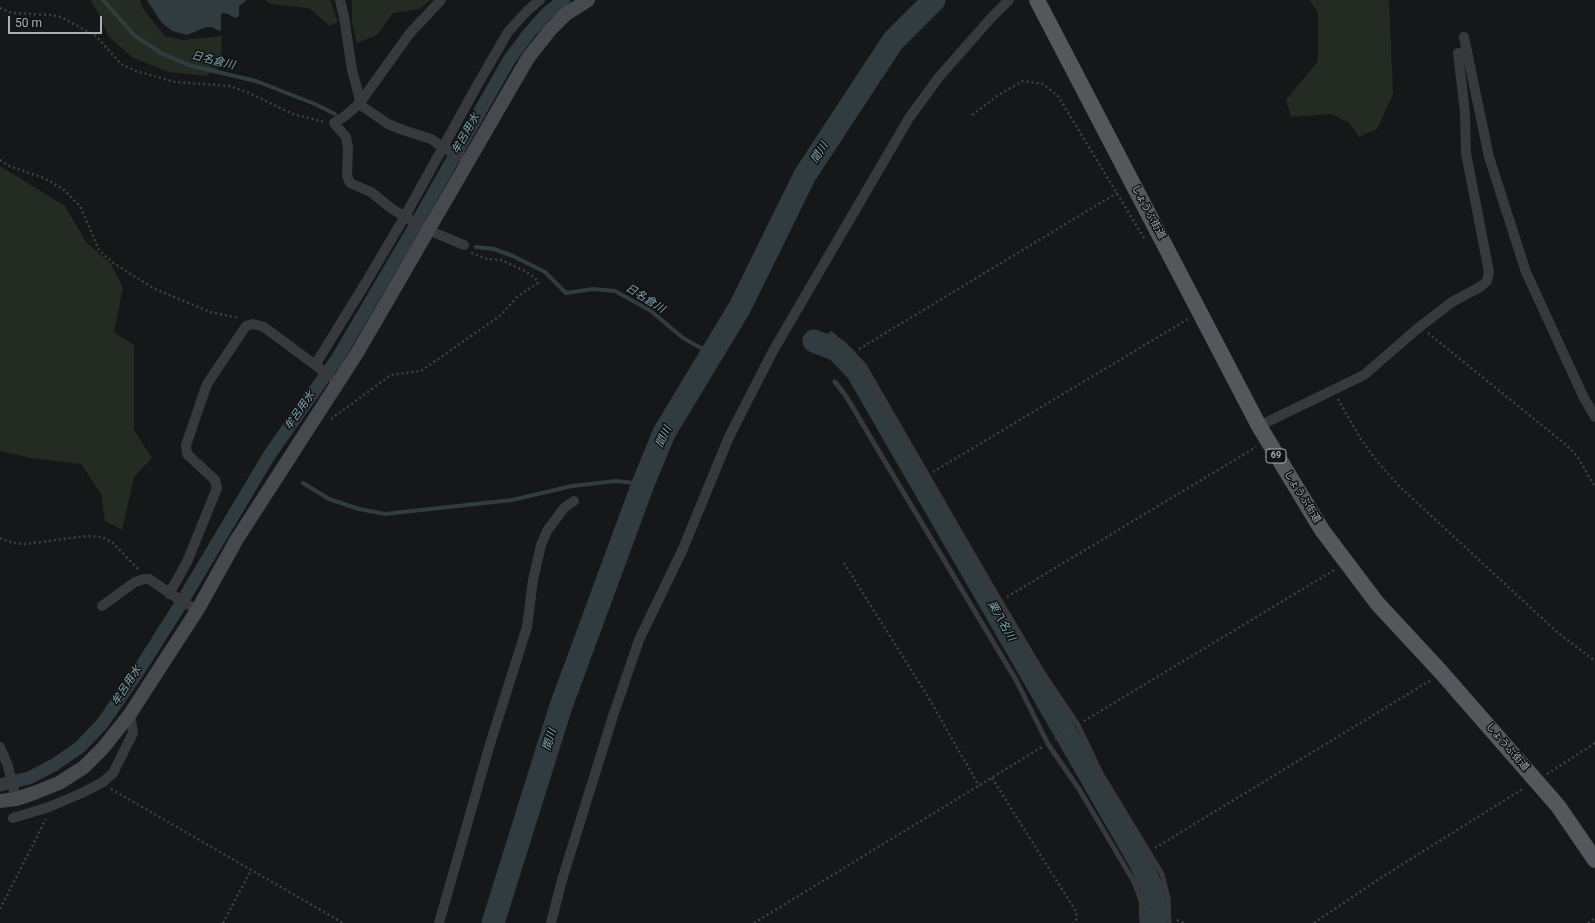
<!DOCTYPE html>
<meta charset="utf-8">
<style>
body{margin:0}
#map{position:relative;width:1595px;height:923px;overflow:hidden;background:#161718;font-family:Roboto,sans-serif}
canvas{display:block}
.scale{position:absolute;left:8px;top:16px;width:94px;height:18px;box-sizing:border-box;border:2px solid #a9b0b7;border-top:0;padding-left:5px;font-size:12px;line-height:14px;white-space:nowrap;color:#a9b0b7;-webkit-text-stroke:3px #111213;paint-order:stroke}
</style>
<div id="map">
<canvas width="1595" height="923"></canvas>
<div class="scale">50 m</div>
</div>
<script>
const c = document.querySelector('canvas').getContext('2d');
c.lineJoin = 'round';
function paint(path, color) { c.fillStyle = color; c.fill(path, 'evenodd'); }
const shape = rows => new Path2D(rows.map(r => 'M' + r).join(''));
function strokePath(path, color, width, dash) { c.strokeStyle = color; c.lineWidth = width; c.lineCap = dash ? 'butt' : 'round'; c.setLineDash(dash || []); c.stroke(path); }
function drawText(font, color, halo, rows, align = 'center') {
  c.font = font + ' Roboto,"Noto Sans JP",sans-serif'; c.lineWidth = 3; c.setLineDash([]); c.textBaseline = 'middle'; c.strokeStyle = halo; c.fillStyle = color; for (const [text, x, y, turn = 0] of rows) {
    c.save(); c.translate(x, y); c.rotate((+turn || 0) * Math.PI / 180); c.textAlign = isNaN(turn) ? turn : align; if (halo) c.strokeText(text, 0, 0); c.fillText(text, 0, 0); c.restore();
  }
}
const green = shape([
 [90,0,140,0,143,9,165,36,182,40,222,36,221,57,223,64,206,76,169,72,133,58,109,37,96,9],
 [265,0,330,0,338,22,330,26,309,8,270,4],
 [352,0,431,0,419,9,393,13,377,35,357,43,352,22],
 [1309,0,1389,0,1393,94,1377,129,1359,137,1349,123,1331,114,1291,117,1286,100,1318,61,1318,12],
 [0,166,65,206,86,242,111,264,123,288,114,332,134,345,134,430,152,458,134,477,122,530,105,521,101,494,81,464,31,458,0,451]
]);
const water = shape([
 [147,0,247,0,239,6,239,16,235,18,228,14,222,13,221,15,221,30,219,31,212,27,206,27,187,35,172,31,161,22]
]);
const stream = shape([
 [103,0,135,36,161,53,188,65,256,81,315,104,335,114],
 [476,247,494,249,513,256,545,272,566,293,593,289,615,291,651,311,683,338,712,354],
 [303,483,329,499,359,509,385,514,512,500,572,486,616,481,643,484]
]);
const canal = shape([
 [0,785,29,778,54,765,80,747,102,724,139,670,177,610,270,454,337,359,411,233,509,60,529,33,547,13,564,0]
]);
const river = shape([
 [814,341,837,350,857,371,1139,860,1151,886,1156,911,1155,923],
 [493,923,561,706,643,484,664,433,740,307,805,175,893,41,934,0]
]);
const path = shape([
 [0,8,12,13,51,15,61,17,96,36,121,64,136,71,175,82,229,86,249,93,293,114,324,122],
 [972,115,997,96,1023,81,1043,84,1058,96,1144,238],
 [0,160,9,166,44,178,63,189,80,206,99,250,112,262,132,275,155,289,210,312,239,318],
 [1428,333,1565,444,1577,456,1595,487],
 [859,349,1117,193],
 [1338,399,1360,438,1376,460,1399,486,1557,632,1595,661],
 [331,419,391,375,421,371,501,315,518,296,538,283,535,278,525,271,501,260,487,259,471,253],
 [933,472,1188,319],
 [0,538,13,543,25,544,87,536,102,537,113,543,139,570],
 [844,563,927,695,979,786],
 [1007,597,1256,447],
 [1084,721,1336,569],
 [1055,739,1071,729],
 [1547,774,1595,743],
 [992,778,1077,913,1076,920,1073,923],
 [111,789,343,923],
 [1155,848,1431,680],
 [0,909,46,819],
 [1177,920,1184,923],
 [223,923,251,870],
 [754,923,1042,747],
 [1314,923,1379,879,1524,788],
 [1588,923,1595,918]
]);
const lane = shape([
 [831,334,853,353,1043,673,1078,725,1101,773,1162,874,1168,898,1169,923],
 [835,382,846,396,881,455,1016,680,1048,744,1079,789,1134,882,1141,900,1142,923]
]);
const street = shape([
 [340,0,344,17,352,70,359,96,359,104,388,124,403,130,431,139,442,147,468,160],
 [441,0,410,33,359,104,345,116,334,123,346,137,348,148,347,176,350,183,371,192,392,209,428,230,464,245],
 [1464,37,1489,157,1526,272,1584,398,1595,417],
 [315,365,365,284,405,216,479,82,508,32,527,11,540,0],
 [1259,426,1364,375,1417,329,1452,302,1480,287,1487,281,1489,272,1466,153,1465,113,1458,53,1466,51],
 [169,594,187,562,217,488,215,480,187,454,186,445,207,384,246,326,253,324,264,327,338,382],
 [102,606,135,582,144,579,149,579,186,604,198,609],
 [0,747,8,766,16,799],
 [13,818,49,807,82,793,103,782,113,773,133,733,130,714],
 [439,923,490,744,527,627,533,580,541,545,547,531,564,508,574,501],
 [551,923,562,880,613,716,639,640,682,551,729,437,773,351,909,118,939,77,991,18,1009,0]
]);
const secondary = shape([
 [0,801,16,799,34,793,59,783,84,767,103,748,130,714,198,609,237,539,357,353,528,58,550,30,566,14,588,0]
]);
const primary = shape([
 [1037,0,1259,426,1322,530,1377,603,1441,672,1558,806,1595,860]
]);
const shields = [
 [1276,456,20]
];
const shieldNames = [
 ["69",1276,456]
];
const streetNames = [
 ["しょうぶ街道",1148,212,62],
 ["しょうぶ街道",1302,497,58],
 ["しょうぶ街道",1507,747,49]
];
const waterNames = [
 ["日名倉川",213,61,14],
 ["牟呂用水",466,134,-60],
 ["間川",820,153,-57],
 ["日名倉川",645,299,32],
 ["牟呂用水",300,411,-55],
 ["間川",664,437,-64],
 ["栗八名川",1001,621,60],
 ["牟呂用水",127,686,-57],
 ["間川",550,740,-73]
];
paint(green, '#232b23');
paint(water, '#303c40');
strokePath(stream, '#303c40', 4);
strokePath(canal, '#303c40', 13);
strokePath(river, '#303c40', 23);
strokePath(path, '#3e4144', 2.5, [2, 3]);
strokePath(lane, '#37393d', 5);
strokePath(street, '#37393d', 10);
strokePath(secondary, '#46494d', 14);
strokePath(primary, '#54575c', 16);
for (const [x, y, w] of shields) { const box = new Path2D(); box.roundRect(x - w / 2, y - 7, w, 14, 3); c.fillStyle = '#111213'; c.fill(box); strokePath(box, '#a9b0b7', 1); }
drawText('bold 9px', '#a9b0b7', null, shieldNames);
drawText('10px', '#a9b0b7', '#111213', streetNames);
drawText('italic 11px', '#82a5b0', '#111213', waterNames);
</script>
